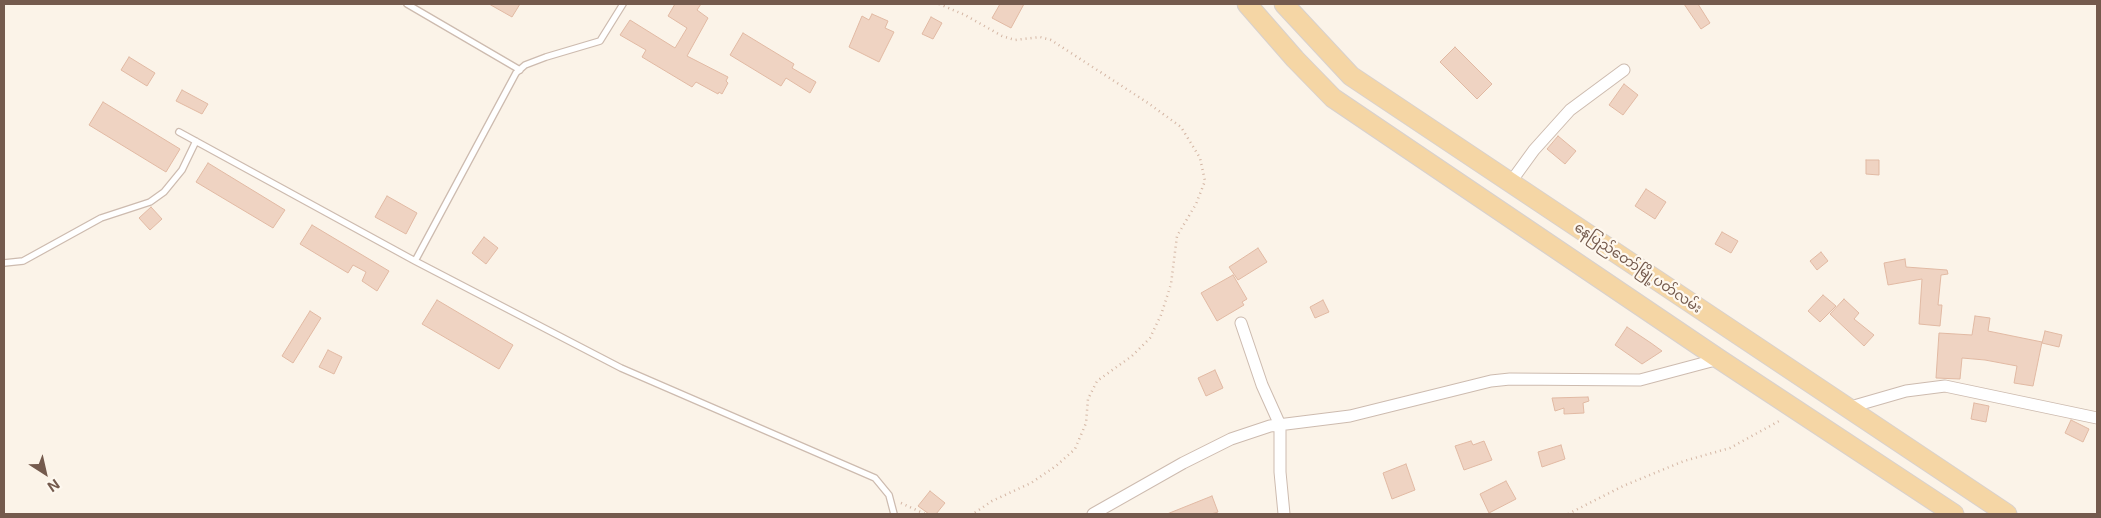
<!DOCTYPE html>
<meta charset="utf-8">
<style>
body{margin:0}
#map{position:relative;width:2101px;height:518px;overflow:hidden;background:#fbf3e8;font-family:Inter,sans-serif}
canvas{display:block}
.frame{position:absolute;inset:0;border:5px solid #745a4d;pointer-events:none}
.north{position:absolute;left:20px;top:448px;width:50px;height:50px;-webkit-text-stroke:4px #fef8ef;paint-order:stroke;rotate:145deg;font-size:14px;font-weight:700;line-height:20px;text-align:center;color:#745a4d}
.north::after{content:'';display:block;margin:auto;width:18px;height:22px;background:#745a4d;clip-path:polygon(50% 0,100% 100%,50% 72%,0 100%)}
</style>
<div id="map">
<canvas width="2101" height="518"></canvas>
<div class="frame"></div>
<div class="north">N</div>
</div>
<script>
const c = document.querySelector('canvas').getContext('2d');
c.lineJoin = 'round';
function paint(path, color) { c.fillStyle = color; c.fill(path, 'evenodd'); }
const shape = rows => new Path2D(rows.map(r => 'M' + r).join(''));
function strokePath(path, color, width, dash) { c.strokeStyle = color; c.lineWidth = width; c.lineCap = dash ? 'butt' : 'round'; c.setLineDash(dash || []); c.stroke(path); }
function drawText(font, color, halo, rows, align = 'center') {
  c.font = font + ' Inter,"Noto Sans Myanmar",sans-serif'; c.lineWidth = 4.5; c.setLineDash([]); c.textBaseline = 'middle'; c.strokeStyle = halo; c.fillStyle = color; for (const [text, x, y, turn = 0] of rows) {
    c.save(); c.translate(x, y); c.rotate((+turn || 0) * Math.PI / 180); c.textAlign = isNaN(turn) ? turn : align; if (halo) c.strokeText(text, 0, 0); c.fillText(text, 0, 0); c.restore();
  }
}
const building = shape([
 [489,4,520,4,512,17,489,4],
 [675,4,701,4,697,10,708,18,687,56,728,77,726,81,728,83,722,94,719,92,718,94,696,82,692,87,642,57,646,50,620,35,630,20,675,48,687,28,668,16,675,4],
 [1000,4,1024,4,1011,28,992,18,1000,4],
 [1684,4,1698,4,1710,23,1701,29,1684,4],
 [872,14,888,21,885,28,894,32,879,62,849,47,862,16,869,20,872,14],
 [931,17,942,23,933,39,922,34,931,17],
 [743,33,794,64,792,68,816,82,810,93,786,78,781,86,730,55,743,33],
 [1455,47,1492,84,1477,99,1440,62,1455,47],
 [129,57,155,73,147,86,121,70,129,57],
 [1624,84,1638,95,1623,115,1609,105,1624,84],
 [182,90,208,104,202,114,176,101,182,90],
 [103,102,180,149,166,172,89,125,103,102],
 [1558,136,1576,151,1565,164,1547,149,1558,136],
 [1866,160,1879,160,1879,175,1866,174,1866,160],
 [208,163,285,210,273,228,196,182,208,163],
 [1646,189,1666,202,1655,219,1635,206,1646,189],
 [387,196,417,213,406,234,375,217,387,196],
 [151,207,162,219,150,230,139,218,151,207],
 [312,225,389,271,377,291,362,281,366,272,353,265,348,273,300,244,312,225],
 [1722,232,1738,241,1731,253,1715,244,1722,232],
 [484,237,498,248,486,264,472,253,484,237],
 [1258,248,1267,262,1238,280,1229,267,1258,248],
 [1821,252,1828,261,1817,270,1810,261,1821,252],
 [1905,259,1906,267,1947,270,1948,274,1941,275,1938,305,1942,305,1940,326,1919,324,1922,279,1888,285,1884,263,1905,259],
 [1233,275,1247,299,1242,302,1244,305,1217,321,1201,293,1233,275],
 [1823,295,1836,306,1820,322,1808,311,1823,295],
 [1844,299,1859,313,1854,319,1874,335,1864,346,1830,314,1844,299],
 [437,300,513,345,499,369,422,324,437,300],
 [1323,300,1329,312,1315,318,1310,307,1323,300],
 [310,311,321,318,293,363,282,356,310,311],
 [1975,316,1990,318,1988,331,2042,342,2033,386,2014,383,2017,366,1985,360,1962,358,1960,379,1936,378,1939,333,1972,335,1975,316],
 [1627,327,1651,343,1662,351,1642,364,1615,345,1627,327],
 [2045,331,2062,335,2059,347,2042,343,2045,331],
 [328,350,342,357,334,374,319,367,328,350],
 [1215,370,1223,388,1206,396,1198,378,1215,370],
 [1588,397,1589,401,1583,403,1584,413,1564,414,1564,408,1555,411,1552,398,1588,397],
 [1974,403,1989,406,1986,422,1971,419,1974,403],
 [2071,420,2089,429,2083,442,2065,433,2071,420],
 [1471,441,1473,445,1484,441,1492,460,1464,470,1455,446,1471,441],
 [1561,445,1565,459,1542,467,1538,452,1561,445],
 [1406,464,1415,490,1392,499,1383,473,1406,464],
 [1506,481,1516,499,1489,513,1480,494,1506,481],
 [930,491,945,503,936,514,929,514,918,506,930,491],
 [1212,496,1218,512,1211,514,1167,514,1212,496]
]);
const path = shape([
 [939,4,965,15,1002,36,1015,40,1040,37,1051,40,1148,103,1181,127,1200,158,1205,181,1196,204,1177,236,1171,284,1161,315,1150,338,1132,356,1097,381,1088,399,1086,423,1075,449,1056,466,1031,483,992,501,973,514],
 [901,503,925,514],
 [1568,514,1623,486,1684,461,1730,448,1781,420]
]);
const service = shape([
 [407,4,520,70],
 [179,132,415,261,621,368,875,478,889,495,894,514],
 [415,261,516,73,525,65,546,57,600,41,623,4],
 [4,263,23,261,101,218,150,202,164,192,182,170,196,141]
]);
const minor = shape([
 [1510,183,1534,150,1570,110,1624,70],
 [1241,323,1262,385,1280,425,1280,472,1284,514],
 [1847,408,1906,391,1945,386,2097,418],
 [1093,514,1183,463,1231,439,1270,426,1350,416,1491,381,1510,379,1640,380,1719,359]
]);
const primary = shape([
 [1247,4,1295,59,1333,98,1719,359,1954,514],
 [1284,4,1351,76,2007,514]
]);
const streetNames = [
 ["နေပြည်တော်မြို့ပတ်လမ်း",1638,268,34]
];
paint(building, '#efd3c2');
strokePath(building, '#e1b9a3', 1);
strokePath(service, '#cdbbaf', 8);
strokePath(minor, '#cdbbaf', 13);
strokePath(primary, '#d8d1cd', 21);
strokePath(path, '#d4b6a4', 2.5, [1, 4]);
strokePath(service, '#fff', 5.5);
strokePath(minor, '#fff', 11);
strokePath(primary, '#f5d6a5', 19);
drawText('14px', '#745a4d', '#fef8ef', streetNames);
</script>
